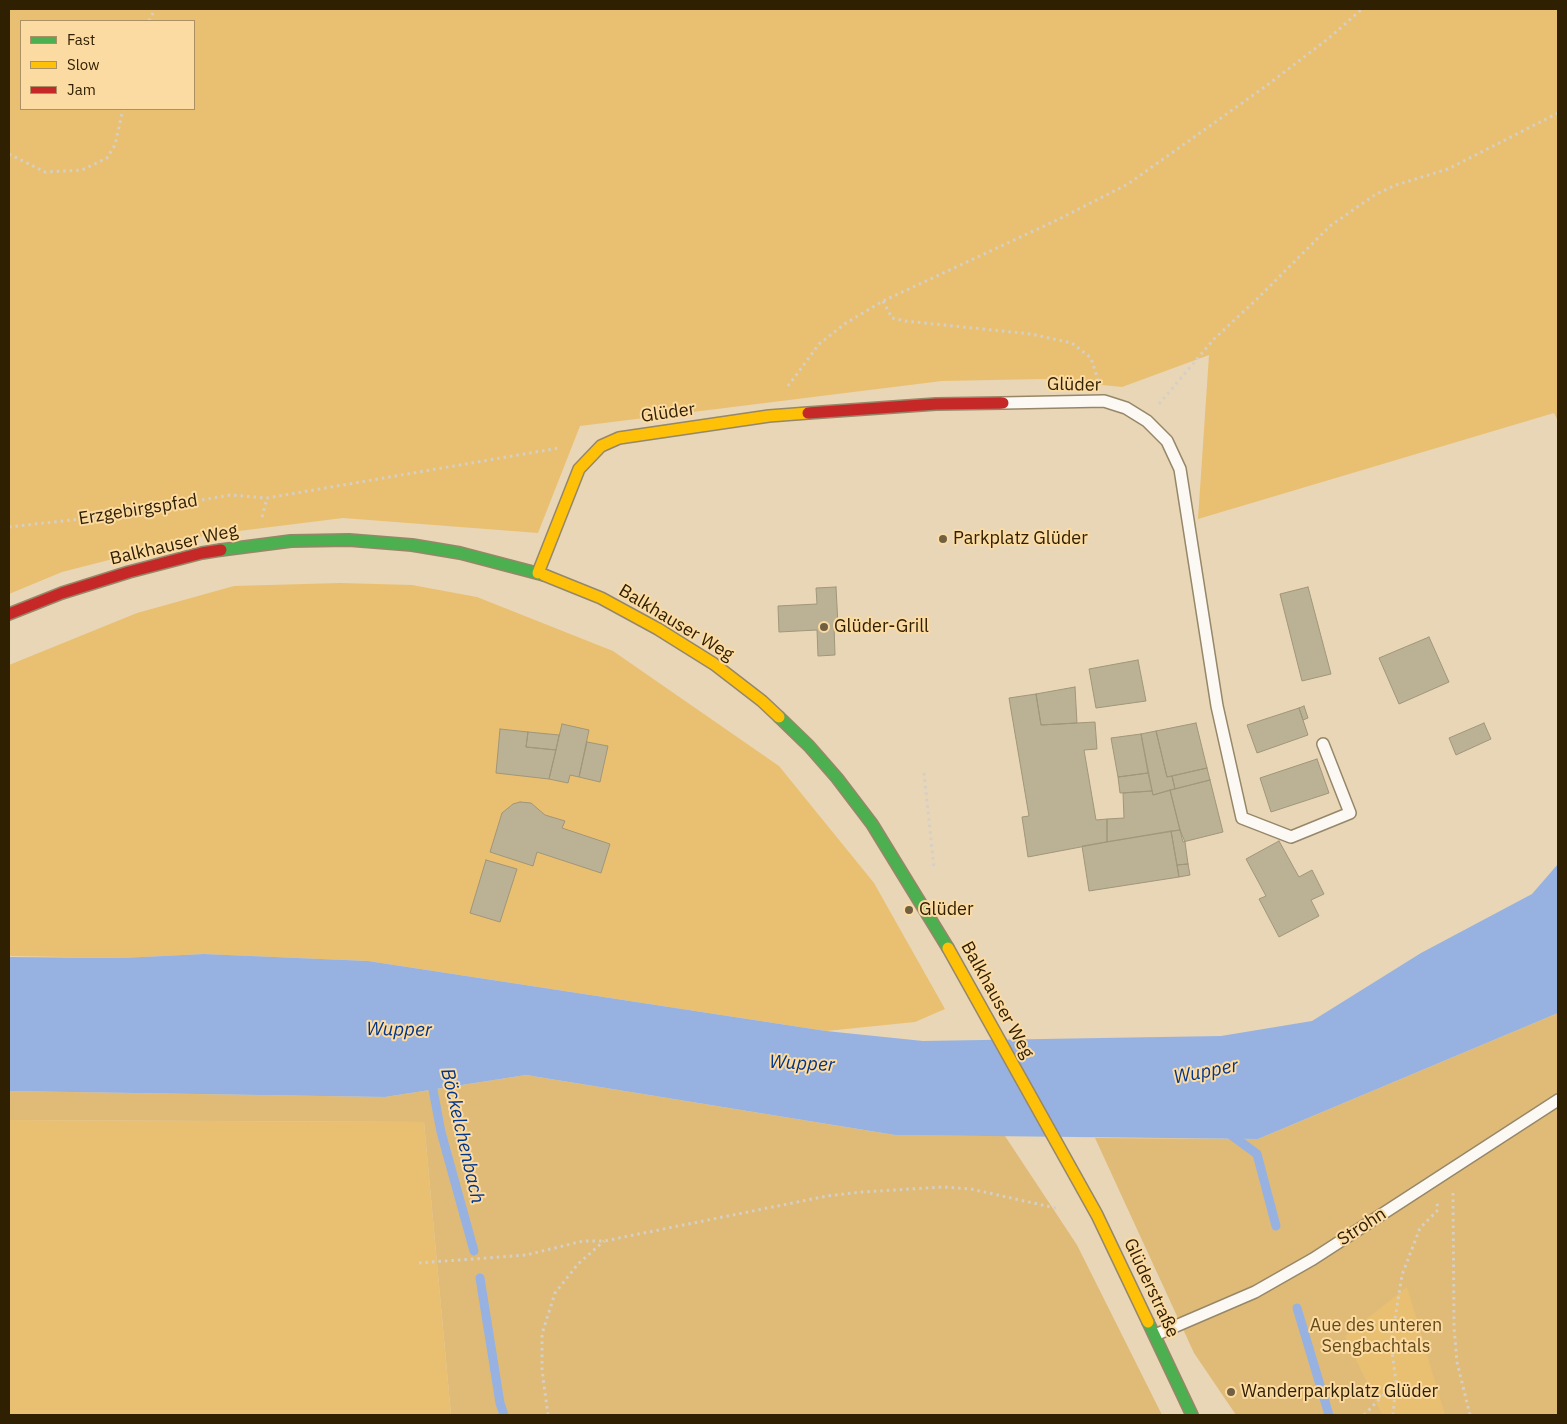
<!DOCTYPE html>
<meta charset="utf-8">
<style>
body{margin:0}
#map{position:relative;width:1567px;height:1424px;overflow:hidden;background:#e8d6b7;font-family:"IBM Plex Sans",sans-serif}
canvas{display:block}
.frame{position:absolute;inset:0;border:10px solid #302002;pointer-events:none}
.legend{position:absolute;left:20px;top:20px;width:175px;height:90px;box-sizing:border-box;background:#fcdba3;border:1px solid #aa9063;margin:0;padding:6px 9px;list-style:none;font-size:15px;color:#302002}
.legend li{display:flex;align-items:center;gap:10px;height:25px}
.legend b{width:25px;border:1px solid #aa9063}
</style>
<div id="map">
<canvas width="1567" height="1424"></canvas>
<div class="frame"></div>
<ul class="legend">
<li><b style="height:6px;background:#4caf50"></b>Fast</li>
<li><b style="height:6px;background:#ffc107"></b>Slow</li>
<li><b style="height:6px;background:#c62828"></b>Jam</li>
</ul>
</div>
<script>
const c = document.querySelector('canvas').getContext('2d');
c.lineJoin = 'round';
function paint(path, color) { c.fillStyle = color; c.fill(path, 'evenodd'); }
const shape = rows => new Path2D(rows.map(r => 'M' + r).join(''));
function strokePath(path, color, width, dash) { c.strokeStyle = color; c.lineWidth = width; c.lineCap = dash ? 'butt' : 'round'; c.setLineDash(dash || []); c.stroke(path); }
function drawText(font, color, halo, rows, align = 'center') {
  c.font = font + ' "IBM Plex Sans",sans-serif'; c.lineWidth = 4; c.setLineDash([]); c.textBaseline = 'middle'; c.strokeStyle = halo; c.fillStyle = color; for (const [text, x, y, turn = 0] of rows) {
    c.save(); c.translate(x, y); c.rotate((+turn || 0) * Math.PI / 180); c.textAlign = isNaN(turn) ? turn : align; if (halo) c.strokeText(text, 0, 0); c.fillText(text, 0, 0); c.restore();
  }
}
const green = shape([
 [9,9,1558,9,1558,421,1554,413,1198,519,1209,355,1122,387,1044,379,942,381,580,426,538,533,343,518,207,535,62,572,9,594],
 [21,21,194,21,194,109,21,109],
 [340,583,412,585,477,597,613,651,779,766,874,883,945,1009,915,1022,826,1031,368,961,204,954,122,958,9,956,9,665,137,613,234,586],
 [9,1120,424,1122,451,1415,9,1415],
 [1439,1197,1458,1415,1332,1415,1302,1313]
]);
const forest = shape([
 [1558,1013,1558,1415,1445,1415,1407,1287,1345,1336,1382,1415,1236,1415,1194,1353,1095,1138,1258,1139],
 [526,1075,895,1135,1005,1136,1077,1245,1162,1415,451,1415,424,1122,9,1120,9,1091,385,1097]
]);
const water = shape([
 [1558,864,1558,1013,1258,1139,895,1135,526,1075,385,1097,9,1091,9,957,122,958,204,954,368,961,826,1031,923,1041,1221,1036,1312,1021,1421,953,1532,894]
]);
const stream = shape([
 [431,1079,441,1132,474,1251],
 [1227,1132,1257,1154,1276,1226],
 [480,1278,500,1403,504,1415],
 [1297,1308,1329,1415]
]);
const building = shape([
 [836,587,838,625,834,625,835,655,818,656,817,630,779,632,778,606,817,604,816,588,836,587],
 [1308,587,1331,674,1302,681,1280,594,1308,587],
 [1429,637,1449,682,1399,704,1379,658,1429,637],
 [1138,660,1146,701,1096,708,1089,669,1138,660],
 [1075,687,1077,723,1041,725,1036,694,1075,687],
 [1036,694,1041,725,1095,722,1097,749,1084,750,1096,820,1107,819,1107,842,1028,857,1022,817,1029,816,1009,698,1036,694],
 [1304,706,1308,718,1303,720,1299,708,1304,706],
 [1299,708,1308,735,1257,753,1247,725,1299,708],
 [1196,723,1207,768,1167,777,1156,731,1196,723],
 [1484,723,1491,739,1456,755,1449,738,1484,723],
 [562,724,589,730,579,777,570,775,568,783,549,779,562,724],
 [500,729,528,732,526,747,556,750,549,779,496,773,500,729],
 [1156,731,1167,777,1172,776,1175,789,1153,795,1141,734,1156,731],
 [528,732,559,735,556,750,526,747,528,732],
 [1141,734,1148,773,1118,777,1111,738,1141,734],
 [587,742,608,746,600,782,579,777,587,742],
 [1317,759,1329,793,1271,812,1260,778,1317,759],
 [1207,768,1210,780,1175,789,1172,776,1207,768],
 [1148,773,1152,791,1120,793,1118,777,1148,773],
 [1210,780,1223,832,1183,842,1170,790,1210,780],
 [1170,790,1180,830,1107,842,1107,819,1124,818,1123,793,1152,791,1153,795,1170,790],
 [520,802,531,803,545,815,565,821,562,828,610,844,601,873,537,852,533,866,490,852,502,813,513,804,520,802],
 [1180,830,1185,842,1188,864,1177,865,1171,831,1180,830],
 [1171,831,1179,877,1089,891,1082,846,1171,831],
 [1279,841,1299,877,1312,870,1324,894,1311,900,1319,916,1279,937,1259,899,1266,896,1246,859,1279,841],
 [486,860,517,869,500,922,470,913,486,860],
 [1188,864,1190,875,1179,877,1177,865,1188,864]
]);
const path = shape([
 [149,21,155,9],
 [9,154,45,172,82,170,107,158,115,145,123,109],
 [883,301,892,318,905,321,1031,334,1072,343,1091,358,1098,380],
 [788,386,819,344,846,323,883,301,1057,220,1128,184,1266,86,1329,38,1362,9],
 [1159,404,1214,339,1257,299,1330,226,1376,194,1396,185,1448,169,1558,113],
 [262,517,267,498],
 [9,527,116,515,230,495,267,498,559,448],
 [924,773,934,868],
 [1453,1193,1454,1327,1457,1362,1470,1415],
 [419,1263,526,1255,583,1241,604,1241,827,1196,862,1192,943,1187,971,1189,1060,1209],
 [548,1415,542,1370,542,1334,555,1293,578,1264,604,1241],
 [1364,1415,1395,1383],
 [1393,1415,1396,1382,1391,1344,1402,1275,1420,1228,1438,1210,1437,1203]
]);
const lane = shape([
 [1003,403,1104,401,1126,408,1147,421,1167,441,1180,469,1217,706,1242,818,1291,837,1350,813,1323,744],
 [1155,1335,1255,1292,1313,1259,1558,1100]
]);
const fast = shape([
 [221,550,291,541,349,540,412,545,460,553,544,575],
 [779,717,809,746,837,778,872,824,948,948],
 [1148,1322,1192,1415]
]);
const slow = shape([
 [538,573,579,469,601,446,619,438,769,416,808,413],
 [544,575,601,598,658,629,714,664,762,701,779,717],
 [948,948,1097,1215,1148,1322]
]);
const jam = shape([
 [808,413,936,404,1003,403],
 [9,614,62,593,129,572,202,553,221,550]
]);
const markers = [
 [943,539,5,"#706041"],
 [824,627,5,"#706041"],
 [909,910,5,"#706041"],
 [1231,1392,5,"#706041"]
];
const streetNames = [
 ["Glüder",1074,385,1],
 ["Glüder",668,413,-8],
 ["Erzgebirgspfad",138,510,-9],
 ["Balkhauser Weg",174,545,-13],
 ["Balkhauser Weg",676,623,31],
 ["Balkhauser Weg",997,1000,61],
 ["Strohn",1362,1227,-33],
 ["Glüderstraße",1151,1288,65]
];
const poiNames = [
 ["Parkplatz Glüder",953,539],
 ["Glüder-Grill",834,627],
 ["Glüder",919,910],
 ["Wanderparkplatz Glüder",1241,1392]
];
const parkNames = [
 ["Aue des unteren",1376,1326],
 ["Sengbachtals",1376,1347]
];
const waterNames = [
 ["Wupper",399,1030,1],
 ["Wupper",802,1064,3],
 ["Wupper",1206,1072,-11],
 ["Böckelchenbach",462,1136,77]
];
paint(green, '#e9c071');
paint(forest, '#e0bb78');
paint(water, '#97b2e0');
strokePath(stream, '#97b2e0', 9);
paint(building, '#bbb194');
strokePath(building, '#a09679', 1);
strokePath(lane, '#968768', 14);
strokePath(fast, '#968768', 14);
strokePath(slow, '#968768', 14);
strokePath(jam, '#968768', 14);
strokePath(path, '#d5cfc5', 3, [2.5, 4]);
strokePath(lane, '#fcf9f4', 11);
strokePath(fast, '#4caf50', 11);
strokePath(slow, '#ffc107', 11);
strokePath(jam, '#c62828', 11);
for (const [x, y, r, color] of markers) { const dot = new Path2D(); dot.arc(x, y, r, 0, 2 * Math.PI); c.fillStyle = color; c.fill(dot); strokePath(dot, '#fcdba3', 2); }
drawText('18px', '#302002', '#fcdba3', streetNames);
drawText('18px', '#302002', '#fcdba3', poiNames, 'left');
drawText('18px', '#654b18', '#fcdba3', parkNames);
drawText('italic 19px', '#00358a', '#fcdba3', waterNames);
</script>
